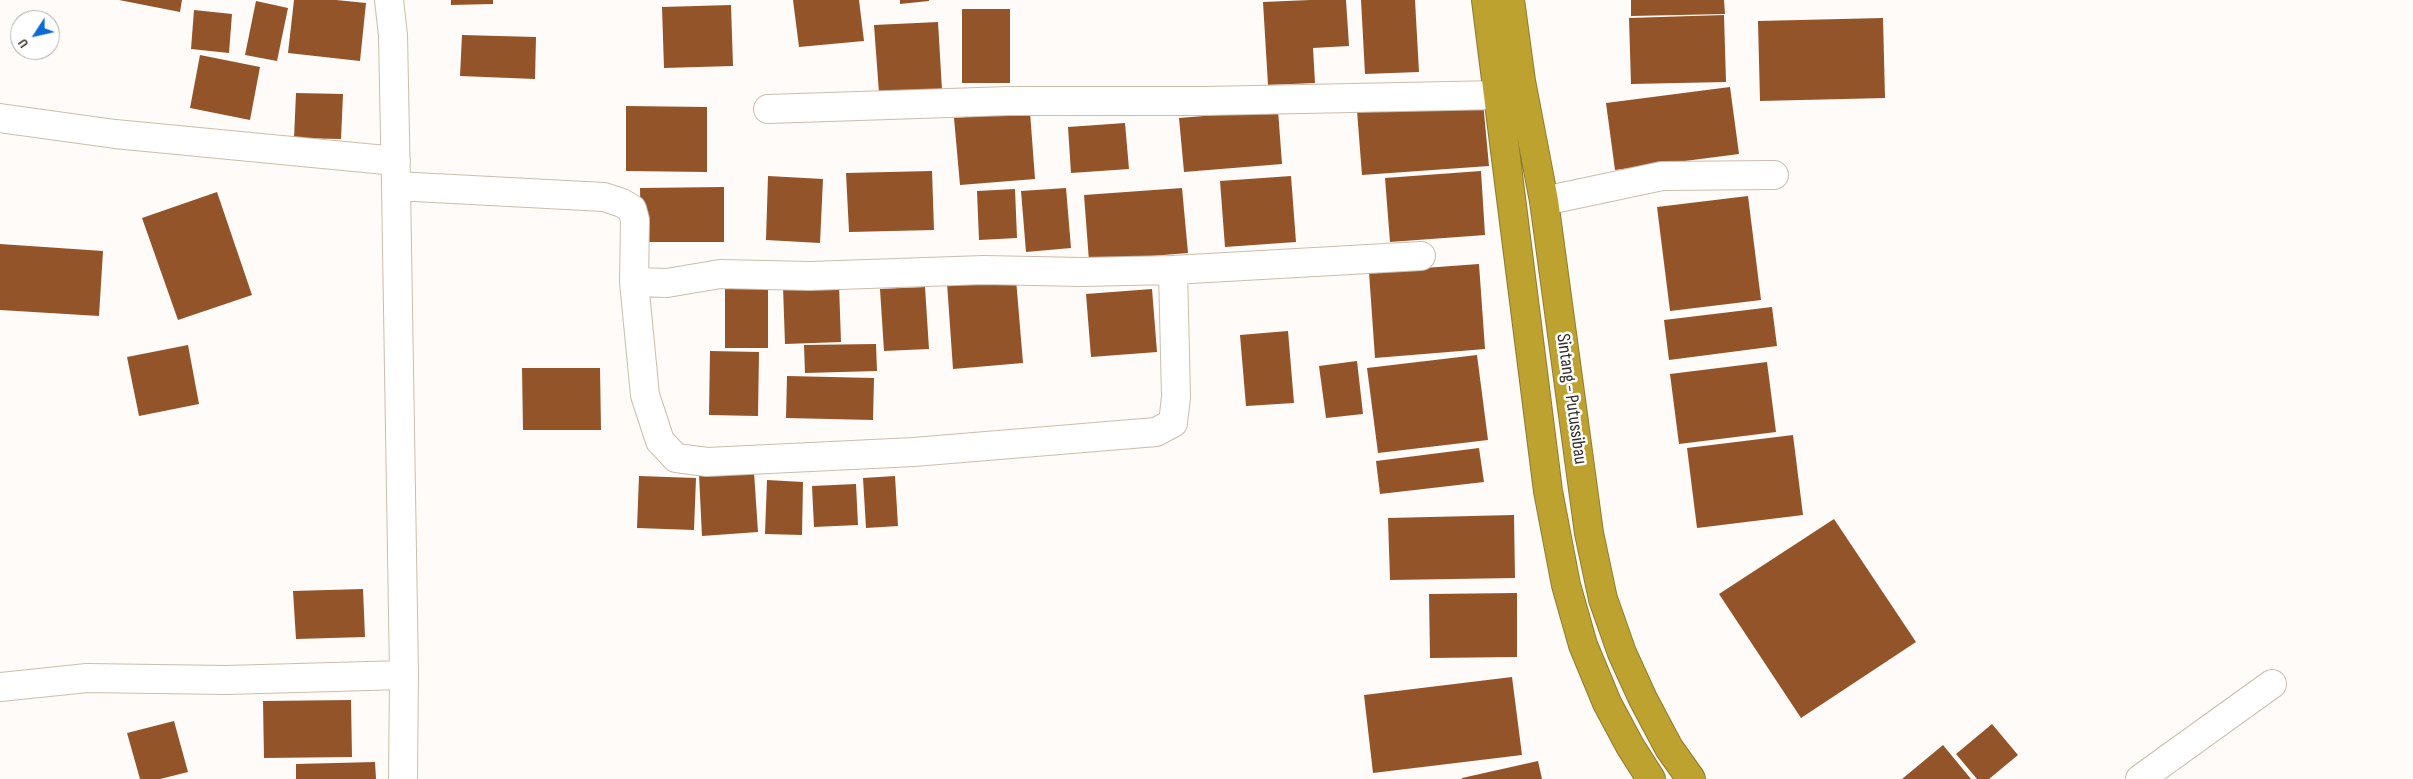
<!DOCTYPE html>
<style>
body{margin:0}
#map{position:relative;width:2413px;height:779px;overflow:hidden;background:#fefbf8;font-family:"Sofia Sans Condensed",sans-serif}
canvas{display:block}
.north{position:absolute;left:10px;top:10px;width:50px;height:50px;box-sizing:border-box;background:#fff;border:1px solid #aeaca9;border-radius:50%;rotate:235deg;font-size:14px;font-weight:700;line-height:20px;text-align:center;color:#353029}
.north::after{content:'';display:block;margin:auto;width:18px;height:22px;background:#0d69d2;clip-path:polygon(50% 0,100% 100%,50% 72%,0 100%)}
</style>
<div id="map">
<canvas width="2413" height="779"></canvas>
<div class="north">U</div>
</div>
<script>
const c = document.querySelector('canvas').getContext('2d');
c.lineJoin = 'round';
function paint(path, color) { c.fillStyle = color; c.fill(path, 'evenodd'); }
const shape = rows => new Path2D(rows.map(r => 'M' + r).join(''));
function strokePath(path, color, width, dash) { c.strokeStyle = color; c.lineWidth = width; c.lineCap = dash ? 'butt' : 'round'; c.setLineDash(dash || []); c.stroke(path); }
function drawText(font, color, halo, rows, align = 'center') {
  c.font = font + ' "Sofia Sans Condensed",sans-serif'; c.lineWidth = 5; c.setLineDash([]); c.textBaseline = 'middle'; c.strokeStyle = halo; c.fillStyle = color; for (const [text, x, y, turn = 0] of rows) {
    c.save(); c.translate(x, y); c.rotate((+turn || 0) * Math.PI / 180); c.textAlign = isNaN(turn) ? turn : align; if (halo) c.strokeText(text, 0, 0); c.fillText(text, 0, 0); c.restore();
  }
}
const building = shape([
 [119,0,182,0,180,12],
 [294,0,336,0,366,3,360,61,288,53],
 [451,0,493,0,493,4,451,5],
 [793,0,859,0,864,41,799,47],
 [900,0,929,0,929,1,900,4],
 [1310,0,1346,0,1349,46,1313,48,1315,83,1268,85,1263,2],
 [1361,0,1415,0,1419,72,1365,74],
 [1631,0,1724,0,1725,14,1631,16],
 [256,1,288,8,277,61,245,55],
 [731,5,733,66,664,68,662,7],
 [962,9,1010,9,1010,83,962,83],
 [194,10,232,14,229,53,191,49],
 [1724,15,1726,82,1631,84,1629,18],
 [1883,18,1885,98,1760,101,1758,21],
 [938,22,942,90,879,93,874,25],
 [462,35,536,37,535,79,460,76],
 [200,55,260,67,250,120,190,108],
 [1730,87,1739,154,1615,170,1606,103],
 [296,93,343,94,341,139,294,138],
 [1483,102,1489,166,1362,175,1357,111],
 [626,106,707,107,707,172,626,171],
 [1278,110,1282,164,1184,172,1179,118],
 [1030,112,1035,179,960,185,954,118],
 [1125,123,1129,169,1071,173,1068,127],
 [932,171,934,230,849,232,846,173],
 [1481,171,1485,235,1390,242,1385,178],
 [768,176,823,179,820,243,766,240],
 [1291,176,1296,242,1225,247,1220,181],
 [724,187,724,242,641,242,640,188],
 [1066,188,1071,248,1026,252,1021,191],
 [1182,188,1188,253,1089,261,1084,195],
 [1015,189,1017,238,979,240,977,191],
 [217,192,252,295,178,320,142,218],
 [1748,196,1761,300,1670,311,1657,207],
 [0,244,103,251,99,316,0,310],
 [1479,264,1485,349,1375,358,1369,272],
 [1016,279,1023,363,953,369,947,283],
 [839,285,841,342,785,344,783,287],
 [725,287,768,287,768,348,725,348],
 [925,287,929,349,884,351,880,289],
 [1152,289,1157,352,1091,357,1086,294],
 [1772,307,1777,346,1669,360,1664,320],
 [1288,331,1294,403,1246,406,1240,335],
 [876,344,877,371,805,373,804,345],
 [188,345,199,404,139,416,127,357],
 [710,351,759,352,758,416,709,415],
 [1477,355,1488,440,1378,453,1367,368],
 [1357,361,1363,414,1326,418,1319,366],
 [1767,362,1776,432,1679,444,1670,374],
 [522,368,600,368,601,430,523,430],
 [787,376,874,378,873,420,786,418],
 [1793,435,1803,515,1697,528,1687,448],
 [1479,448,1484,482,1380,494,1376,461],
 [754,472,758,532,702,536,699,475],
 [639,476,696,478,694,530,637,528],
 [895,476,898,526,866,528,863,478],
 [767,480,803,482,802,535,765,534],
 [856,484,858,525,814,527,812,486],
 [1514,515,1515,578,1390,580,1388,518],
 [1834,519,1916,642,1801,718,1719,594],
 [363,589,365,637,296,639,293,591],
 [1517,593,1517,657,1430,658,1429,594],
 [1512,677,1522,755,1373,773,1364,695],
 [351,700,352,757,264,758,263,701],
 [174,721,188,772,160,779,140,779,127,733],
 [1992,724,2018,755,1989,779,1977,779,1956,754],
 [1943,745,1971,779,1902,779],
 [1538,761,1542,779,1462,779,1462,778],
 [375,762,376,779,296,779,296,764]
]);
const minor = shape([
 [389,0,393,35,396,186,404,675,403,779],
 [768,109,1009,101,1205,101,1499,95],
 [0,118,115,134,396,161],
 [396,186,604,197,622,203,632,209,635,220,634,282,667,283,720,274,810,276,984,270,1082,272,1173,270,1176,397,1173,423,1156,432,914,452,707,462,676,458,660,441,645,395,634,282],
 [1544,201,1662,176,1774,175],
 [1173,270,1421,256],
 [0,687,87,678,226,680,404,675],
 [2140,779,2272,684]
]);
const highway = shape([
 [1486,0,1548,491,1566,585,1583,645,1607,703,1630,746,1651,779],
 [1510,0,1521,81,1544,201,1589,533,1603,599,1622,653,1643,699,1669,748,1691,779]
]);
const streetNames = [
 ["Sintang - Putussibau",1571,399,82]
];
paint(building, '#94542a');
strokePath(minor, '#ccbdad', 30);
strokePath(highway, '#8e7a2e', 30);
strokePath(minor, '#fff', 28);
strokePath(highway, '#bea230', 28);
drawText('19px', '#353029', '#fff', streetNames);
</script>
